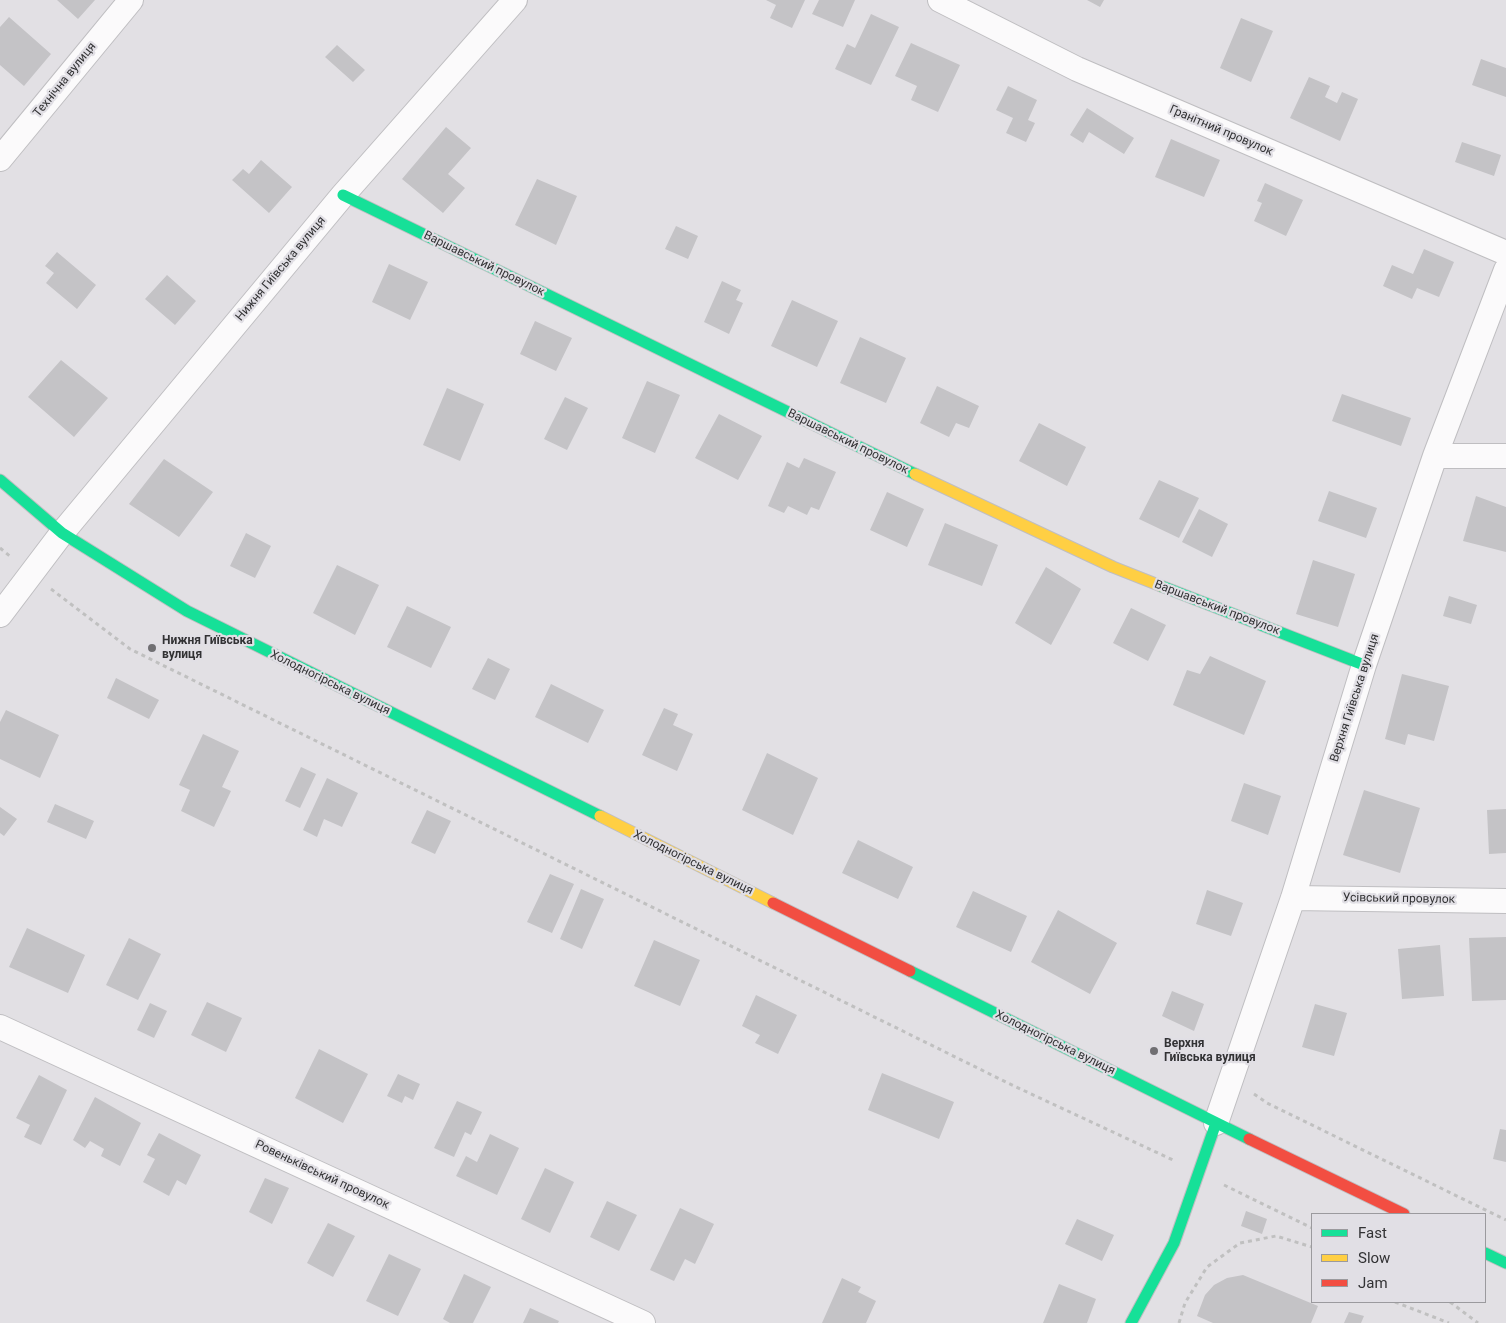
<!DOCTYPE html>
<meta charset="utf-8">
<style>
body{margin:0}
#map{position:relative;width:1506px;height:1323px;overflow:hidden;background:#e2e0e4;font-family:Roboto,sans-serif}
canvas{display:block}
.legend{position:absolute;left:1311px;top:1213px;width:175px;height:90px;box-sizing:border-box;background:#e1dfe5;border:1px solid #9b9a9e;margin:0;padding:6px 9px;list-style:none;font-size:15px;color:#323234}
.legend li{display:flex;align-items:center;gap:10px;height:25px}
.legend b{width:25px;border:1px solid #9b9a9e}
</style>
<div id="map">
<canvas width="1506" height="1323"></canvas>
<ul class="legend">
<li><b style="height:6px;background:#16e098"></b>Fast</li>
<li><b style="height:6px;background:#ffcf43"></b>Slow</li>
<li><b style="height:6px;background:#f24e42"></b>Jam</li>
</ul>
</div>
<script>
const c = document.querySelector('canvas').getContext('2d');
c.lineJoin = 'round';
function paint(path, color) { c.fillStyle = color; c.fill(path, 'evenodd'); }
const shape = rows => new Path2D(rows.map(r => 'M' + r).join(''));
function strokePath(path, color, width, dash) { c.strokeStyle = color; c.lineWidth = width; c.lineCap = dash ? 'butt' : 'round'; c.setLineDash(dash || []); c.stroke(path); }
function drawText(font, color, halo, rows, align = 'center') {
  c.font = font + ' Roboto,sans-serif'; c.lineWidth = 4.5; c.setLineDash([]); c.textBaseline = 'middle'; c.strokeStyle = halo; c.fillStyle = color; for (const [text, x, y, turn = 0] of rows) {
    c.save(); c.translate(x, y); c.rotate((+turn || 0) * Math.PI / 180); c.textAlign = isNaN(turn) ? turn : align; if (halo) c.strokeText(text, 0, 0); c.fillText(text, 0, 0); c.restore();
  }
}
const building = shape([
 [57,0,95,0,78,19],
 [766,0,805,0,792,28,770,18,776,5],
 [819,0,855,0,843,27,812,14],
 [1087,0,1104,0,1100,7],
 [871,14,899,27,871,85,835,69,847,44,855,48],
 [9,17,51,54,24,86,0,65,0,27],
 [1241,18,1273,31,1251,82,1220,68],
 [911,43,960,65,938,112,911,100,917,86,895,76],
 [337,45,365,70,353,82,325,57],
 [1481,59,1506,68,1506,97,1472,85],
 [1309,77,1330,86,1325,97,1337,103,1342,92,1358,99,1340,141,1290,118],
 [1008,86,1037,100,1028,120,1035,123,1026,142,1006,133,1013,118,996,110],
 [1087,108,1134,138,1124,154,1089,132,1083,143,1070,135],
 [446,127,471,148,448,174,465,188,443,213,402,179],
 [1171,139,1220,160,1204,197,1155,177],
 [1462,142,1501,155,1494,176,1455,162],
 [261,160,292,187,269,213,232,180,243,169,249,174],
 [537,179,577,196,556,245,515,225],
 [1265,183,1303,200,1286,236,1254,221,1262,203,1257,201],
 [676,226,698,236,688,259,665,249],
 [1424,249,1454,262,1439,297,1417,288,1412,299,1383,286,1392,265,1413,274],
 [57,252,96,285,77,309,46,283,54,273,45,266],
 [389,264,428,282,410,320,372,302],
 [167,275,196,301,175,325,145,299],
 [722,281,741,290,736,300,743,303,729,334,704,322],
 [792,300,838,321,817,367,771,346],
 [535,321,572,338,556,371,520,354],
 [860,337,906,358,886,403,840,383],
 [61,360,108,398,74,437,28,397],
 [647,381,680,395,655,453,622,438],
 [937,386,979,406,969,428,956,423,949,437,920,423],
 [447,388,484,404,460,461,423,445],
 [1342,394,1411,418,1401,446,1332,421],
 [565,397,588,408,567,450,544,439],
 [719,414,762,436,738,480,695,458],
 [1039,423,1086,447,1067,486,1019,461],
 [804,458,836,472,819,510,811,507,807,515,788,506,784,513,768,506,787,462,799,468],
 [164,459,213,492,179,537,129,504],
 [1159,480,1199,498,1179,538,1139,519],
 [1329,491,1377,508,1366,538,1318,521],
 [887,492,924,509,907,547,870,530],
 [1476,496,1506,507,1506,552,1463,541],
 [1199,509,1228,524,1212,557,1182,542],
 [945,523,998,545,982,586,928,565],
 [246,533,271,546,255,578,230,566],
 [1313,560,1355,574,1338,627,1296,614],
 [337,565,379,585,355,635,313,613],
 [1046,567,1081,589,1051,645,1015,623],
 [1449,596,1477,605,1471,624,1443,616],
 [407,606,451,627,431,668,387,647],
 [1131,608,1166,625,1148,661,1113,643],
 [1210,656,1266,681,1244,735,1173,705,1187,670,1200,674],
 [488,658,510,669,495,700,472,689],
 [1402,674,1449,686,1434,741,1408,734,1405,745,1385,739],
 [116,678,159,700,149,719,107,698],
 [551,684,604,710,588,743,535,717],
 [664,708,678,714,673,725,693,734,677,771,642,755],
 [6,710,59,735,40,778,0,759,0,722],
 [203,734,239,751,222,787,231,791,214,827,181,811,190,790,179,785],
 [767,753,818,778,793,835,742,810],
 [301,767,316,774,300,808,285,801],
 [327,778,358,793,342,827,324,819,317,837,303,830],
 [1244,783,1281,796,1268,835,1231,821],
 [1364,790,1420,808,1400,873,1343,855],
 [55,804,94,821,86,839,47,822],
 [0,807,17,819,4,836,0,833],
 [1506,809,1506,853,1489,854,1487,810],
 [427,810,451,821,435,854,411,843],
 [858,840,913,867,898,899,842,873],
 [550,874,574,884,552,933,527,922],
 [581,889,604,899,582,949,560,939],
 [1207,890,1243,903,1231,936,1196,924],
 [973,891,1027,916,1011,952,956,927],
 [1058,910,1117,943,1090,994,1031,962],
 [27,928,85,955,68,993,9,967],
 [1506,937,1506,1000,1472,1001,1469,938],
 [129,938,161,954,138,1000,106,985],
 [654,940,700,960,680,1006,634,986],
 [1440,945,1444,996,1402,999,1398,949],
 [1172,991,1204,1004,1194,1031,1162,1016],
 [756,995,797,1015,778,1054,755,1043,760,1035,742,1026],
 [207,1002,242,1018,226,1052,191,1035],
 [150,1003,167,1011,154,1038,137,1030],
 [1315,1004,1347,1013,1334,1056,1302,1047],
 [319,1049,368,1074,343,1123,295,1098],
 [882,1073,954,1102,939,1139,868,1110],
 [398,1074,420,1084,413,1100,405,1096,402,1103,387,1096],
 [39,1075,67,1090,41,1145,24,1137,30,1125,16,1118],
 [95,1097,141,1123,120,1166,101,1156,104,1149,90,1141,85,1148,73,1140],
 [457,1101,482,1112,471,1135,465,1132,454,1157,434,1148],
 [1500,1129,1506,1130,1506,1162,1493,1159],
 [159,1133,201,1155,186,1185,177,1180,169,1196,143,1182,155,1159,147,1155],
 [490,1134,519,1148,497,1195,456,1176,466,1156,477,1162],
 [545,1168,574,1182,550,1233,521,1219],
 [265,1178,289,1188,272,1224,249,1212],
 [607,1201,637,1215,619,1251,590,1237],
 [680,1208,714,1224,695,1264,685,1259,674,1281,650,1270],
 [1246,1211,1267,1219,1262,1234,1241,1226],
 [1077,1219,1114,1235,1102,1261,1065,1244],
 [328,1223,355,1236,333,1277,307,1263],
 [389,1254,421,1269,398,1316,366,1301],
 [464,1274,491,1287,473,1323,450,1323,443,1319],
 [1243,1275,1318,1306,1311,1323,1213,1323,1197,1316,1205,1295,1214,1285,1227,1278],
 [842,1278,861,1287,858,1292,876,1301,866,1323,822,1323],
 [1059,1284,1096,1299,1087,1323,1043,1323],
 [530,1308,559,1321,558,1323,523,1323],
 [1349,1312,1364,1316,1361,1323,1344,1323]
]);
const path = shape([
 [0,548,11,557],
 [51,589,130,649,1014,1086,1173,1160],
 [1254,1094,1267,1103,1506,1220],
 [1224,1185,1312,1228],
 [1395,1302,1449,1323],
 [1450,1302,1478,1323],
 [1179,1323,1185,1303,1207,1267,1240,1243,1276,1236,1312,1247]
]);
const street = shape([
 [940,0,1077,69,1506,253],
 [0,159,131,0],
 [1435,456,1506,456],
 [0,615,62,533,343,195,515,0],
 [1293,898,1506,901],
 [0,1027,643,1323],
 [1216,1123,1293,898,1364,665,1435,456,1506,270]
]);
const fast = shape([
 [343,195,915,474],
 [0,480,62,533,187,611,600,816],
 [1161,586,1364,665],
 [910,971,1249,1139],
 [1485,1253,1506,1263],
 [1131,1323,1174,1243,1216,1123]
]);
const slow = shape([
 [915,474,1113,567,1161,586],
 [600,816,773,903]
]);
const jam = shape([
 [773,903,910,971],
 [1249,1139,1404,1214]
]);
const markers = [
 [152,648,5,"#706f72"],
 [1154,1051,5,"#706f72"]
];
const streetNames = [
 ["Технічна вулиця",65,80,-51],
 ["Гранітний провулок",1221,131,23],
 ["Варшавський провулок",484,264,26],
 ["Нижня Гиївська вулиця",281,269,-50],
 ["Варшавський провулок",848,442,26],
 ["Варшавський провулок",1217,608,21],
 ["Холодногірська вулиця",330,683,26],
 ["Верхня Гиївська вулиця",1355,698,-72],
 ["Холодногірська вулиця",693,863,26],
 ["Усівський провулок",1399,899,1],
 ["Холодногірська вулиця",1055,1043,26],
 ["Ровеньківський провулок",322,1175,25]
];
const poiNames = [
 ["Нижня Гиївська",162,641],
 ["вулиця",162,655],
 ["Верхня",1164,1044],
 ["Гиївська вулиця",1164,1058]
];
paint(building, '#c4c3c6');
strokePath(street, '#bfbec1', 26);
strokePath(fast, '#bfbec1', 13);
strokePath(slow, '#bfbec1', 13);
strokePath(jam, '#bfbec1', 13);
strokePath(path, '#c0c0c0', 3, [4, 4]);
strokePath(street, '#fbfafb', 24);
strokePath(fast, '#16e098', 11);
strokePath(slow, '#ffcf43', 11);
strokePath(jam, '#f24e42', 11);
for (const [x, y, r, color] of markers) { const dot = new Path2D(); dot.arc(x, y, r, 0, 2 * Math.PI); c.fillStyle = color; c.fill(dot); strokePath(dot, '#e1dfe5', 2); }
drawText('12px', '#323234', '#e1dfe5', streetNames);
drawText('bold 12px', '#323234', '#e1dfe5', poiNames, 'left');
</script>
